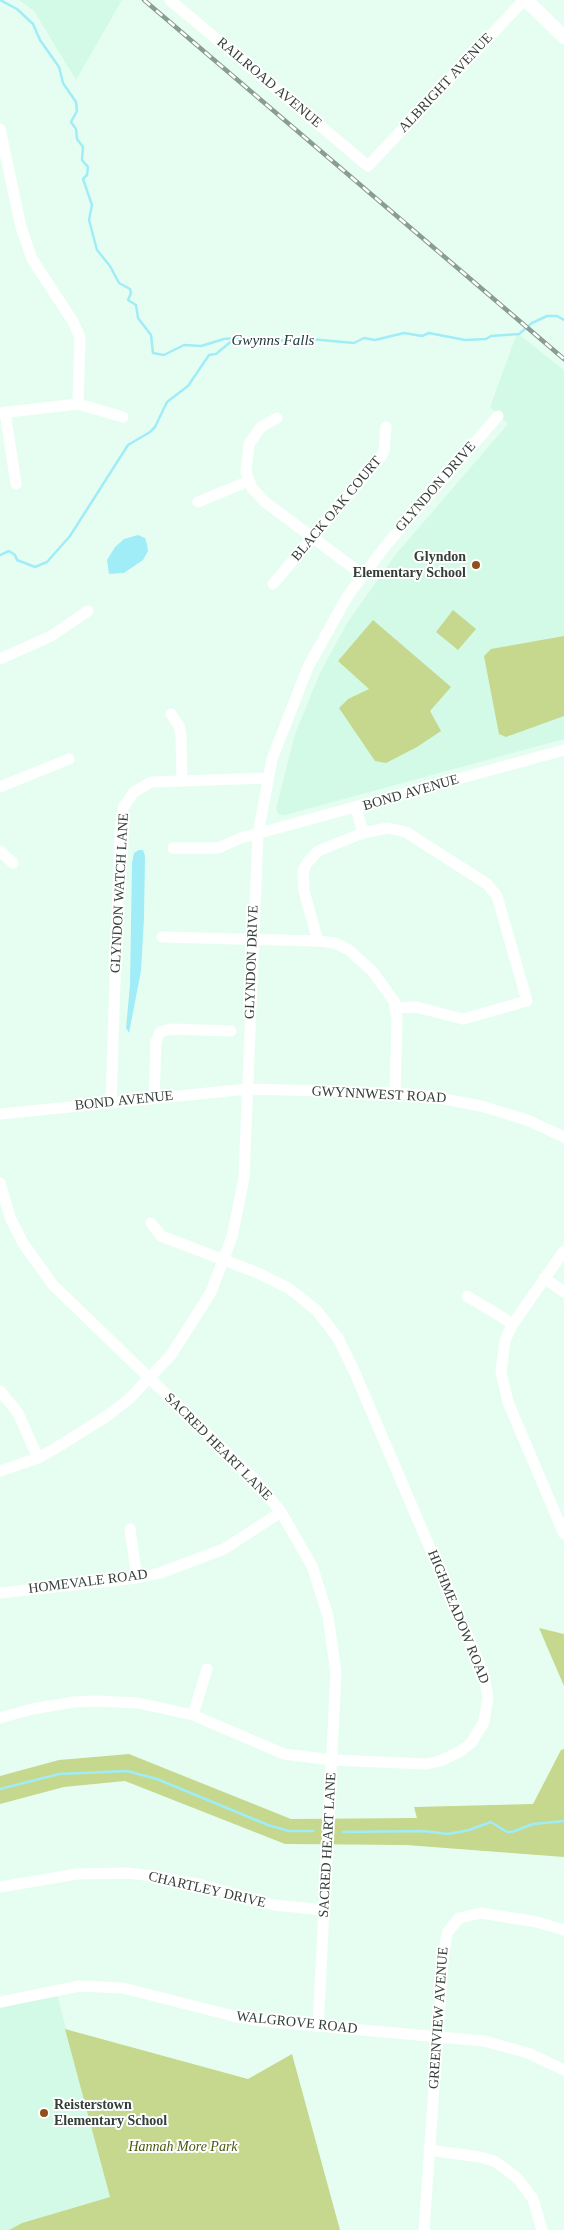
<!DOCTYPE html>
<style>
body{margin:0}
canvas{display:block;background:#e6fef2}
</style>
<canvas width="564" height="2230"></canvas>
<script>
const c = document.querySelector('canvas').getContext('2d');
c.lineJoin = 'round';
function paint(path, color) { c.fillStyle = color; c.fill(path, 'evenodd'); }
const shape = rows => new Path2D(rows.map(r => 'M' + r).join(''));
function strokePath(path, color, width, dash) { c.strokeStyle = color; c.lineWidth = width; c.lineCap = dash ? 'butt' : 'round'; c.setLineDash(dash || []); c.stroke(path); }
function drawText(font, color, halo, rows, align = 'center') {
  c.font = font + ' Georgia,serif'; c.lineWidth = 4; c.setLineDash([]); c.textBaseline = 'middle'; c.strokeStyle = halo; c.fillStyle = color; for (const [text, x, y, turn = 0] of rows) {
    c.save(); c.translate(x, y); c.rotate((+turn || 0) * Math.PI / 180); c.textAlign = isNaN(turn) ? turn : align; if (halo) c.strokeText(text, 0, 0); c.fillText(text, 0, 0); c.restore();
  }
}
const built = shape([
 [19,0,122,0,76,80,34,11],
 [517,333,564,370,564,739,285,815,278,814,276,809,295,734,320,673,347,623,396,554,508,424,490,407],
 [57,1994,110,2197,22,2223,9,2230,0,2230,0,2008]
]);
const green = shape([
 [453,610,476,629,458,650,436,632],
 [373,620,451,687,430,711,441,731,417,747,386,763,375,761,339,708,348,699,369,689,338,661],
 [564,636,564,716,506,737,499,734,484,656,491,649],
 [539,1628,564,1634,564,1686],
 [564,1749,564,1857,406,1845,285,1844,125,1781,64,1787,0,1804,0,1776,59,1760,129,1754,291,1819,417,1818,414,1807,533,1804,561,1750],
 [65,2029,248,2079,292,2054,340,2230,9,2230,22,2223,110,2197]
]);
const water = shape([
 [138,535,145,538,147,544,148,551,143,560,124,573,109,574,107,560,115,547,124,539],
 [139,850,143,850,145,856,144,918,141,971,129,1033,126,1028,130,985,132,863,134,853]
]);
const stream = shape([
 [0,0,17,9,33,24,40,40,59,67,63,83,76,102,77,111,71,122,76,129,77,139,83,147,82,160,88,167,87,175,83,179,92,205,89,220,97,250,110,266,119,283,130,289,131,293,128,300,136,305,138,318,151,335,153,353,164,355,184,345,201,346,224,339,236,338,271,341,310,339,354,343,364,338,375,340,404,333,422,336,429,333,465,340,486,339,491,336,519,334,532,323,547,316,557,316,564,320],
 [0,555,9,551,15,555,17,560,35,567,47,562,70,536,128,445,150,432,155,427,167,402,188,386,209,355,216,354,234,339],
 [0,1789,59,1774,127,1771,157,1779,268,1825,289,1831,313,1831],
 [343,1832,423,1831,448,1834,469,1830,491,1822,507,1832,512,1832,533,1824,564,1821]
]);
const minor = shape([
 [170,0,368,166,524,0],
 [0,129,21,227,32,259,72,320,80,337,78,404],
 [5,412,16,484],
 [0,413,78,404,123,417],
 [277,418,261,427,249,444,246,472,252,488,265,502,363,575],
 [198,502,249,481],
 [273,584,380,458,384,451,386,427],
 [0,659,51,636,88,611],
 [171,714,179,726,181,735,182,780],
 [0,787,69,759],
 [356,808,363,833],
 [173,848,218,848,241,838,564,750],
 [0,851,13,863],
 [162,937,318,941,335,943,349,950,372,971,394,1001,397,1019,395,1093],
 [318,941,304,891,303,871,307,863,318,851,363,833,388,828,406,832,487,884,497,896,527,1001,463,1019,416,1007,396,1008],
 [154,1098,156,1042,160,1032,171,1029,231,1031],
 [111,1102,120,829,123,808,134,792,151,782,267,778],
 [0,1114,248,1089,395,1093,428,1096,481,1106,527,1120,564,1137],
 [0,1183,10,1217,23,1243,53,1285,254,1479,281,1512,312,1566,328,1616,336,1673,318,2027],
 [564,1251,513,1324,505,1340,501,1372,508,1402,564,1534],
 [544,1278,564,1292],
 [467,1296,513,1324],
 [0,1391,18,1413,38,1458],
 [0,1471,38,1458,56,1448,107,1416,129,1399,171,1355,211,1292,232,1237,244,1178,258,834,272,759,308,667,347,597,387,544,498,416],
 [130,1529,137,1578],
 [0,1593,137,1578,160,1573,224,1549,281,1512],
 [193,1715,207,1669],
 [0,1718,32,1709,74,1702,96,1701,138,1703,193,1715,284,1754,332,1760,427,1764,440,1761,461,1751,471,1743,484,1722,488,1697,483,1672,355,1373,338,1338,317,1311,290,1289,258,1273,161,1236,151,1223],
 [0,1887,77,1874,127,1873,153,1876,202,1885,274,1905,324,1910],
 [0,2002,79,1986,123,1988,237,2017,262,2021,484,2041,528,2053,564,2070],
 [429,2150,480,2157,494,2161,507,2170,518,2179,533,2199,542,2230],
 [424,2230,443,1960,447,1933,459,1918,481,1913,537,1922,564,1930]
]);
const major = shape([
 [526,0,564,37]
]);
const rail = shape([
 [144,0,564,359]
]);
const markers = [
 [476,565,5,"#91511c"],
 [44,2113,5,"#91511c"]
];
const streetNames = [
 ["RAILROAD AVENUE",269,83,40],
 ["ALBRIGHT AVENUE",446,83,-47],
 ["GLYNDON DRIVE",436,487,-49],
 ["BLACK OAK COURT",337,509,-50],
 ["BOND AVENUE",411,793,-16],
 ["GLYNDON WATCH LANE",120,893,-87],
 ["GLYNDON DRIVE",252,962,-88],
 ["GWYNNWEST ROAD",379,1095,3],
 ["BOND AVENUE",124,1101,-6],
 ["SACRED HEART LANE",218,1447,45],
 ["HOMEVALE ROAD",88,1582,-7],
 ["HIGHMEADOW ROAD",458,1617,68],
 ["SACRED HEART LANE",328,1845,-87],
 ["CHARTLEY DRIVE",207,1890,13],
 ["GREENVIEW AVENUE",439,2018,-86],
 ["WALGROVE ROAD",297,2023,6]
];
const poiNames = [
 ["Glyndon",466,557],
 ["Elementary School",466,573],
 ["Reisterstown",54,2105,"left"],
 ["Elementary School",54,2121,"left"]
];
const parkNames = [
 ["Hannah More Park",183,2147]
];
const waterNames = [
 ["Gwynns Falls",273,341]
];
paint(built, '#d3fae6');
paint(green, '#c5d88e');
paint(water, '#a0edf7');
strokePath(stream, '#a0edf7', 2.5);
strokePath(minor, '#fff', 11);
strokePath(major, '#fff', 14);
strokePath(rail, '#8a9c93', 4.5);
strokePath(rail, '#fff', 2.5, [8]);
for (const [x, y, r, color] of markers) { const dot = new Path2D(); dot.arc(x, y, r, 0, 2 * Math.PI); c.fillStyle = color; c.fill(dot); strokePath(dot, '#fff', 2); }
drawText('14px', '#333f39', '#fff', streetNames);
drawText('bold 14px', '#333f39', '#fff', poiNames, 'right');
drawText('italic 14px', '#4a580f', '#fff', parkNames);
drawText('italic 15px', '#223b3f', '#fff', waterNames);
</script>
